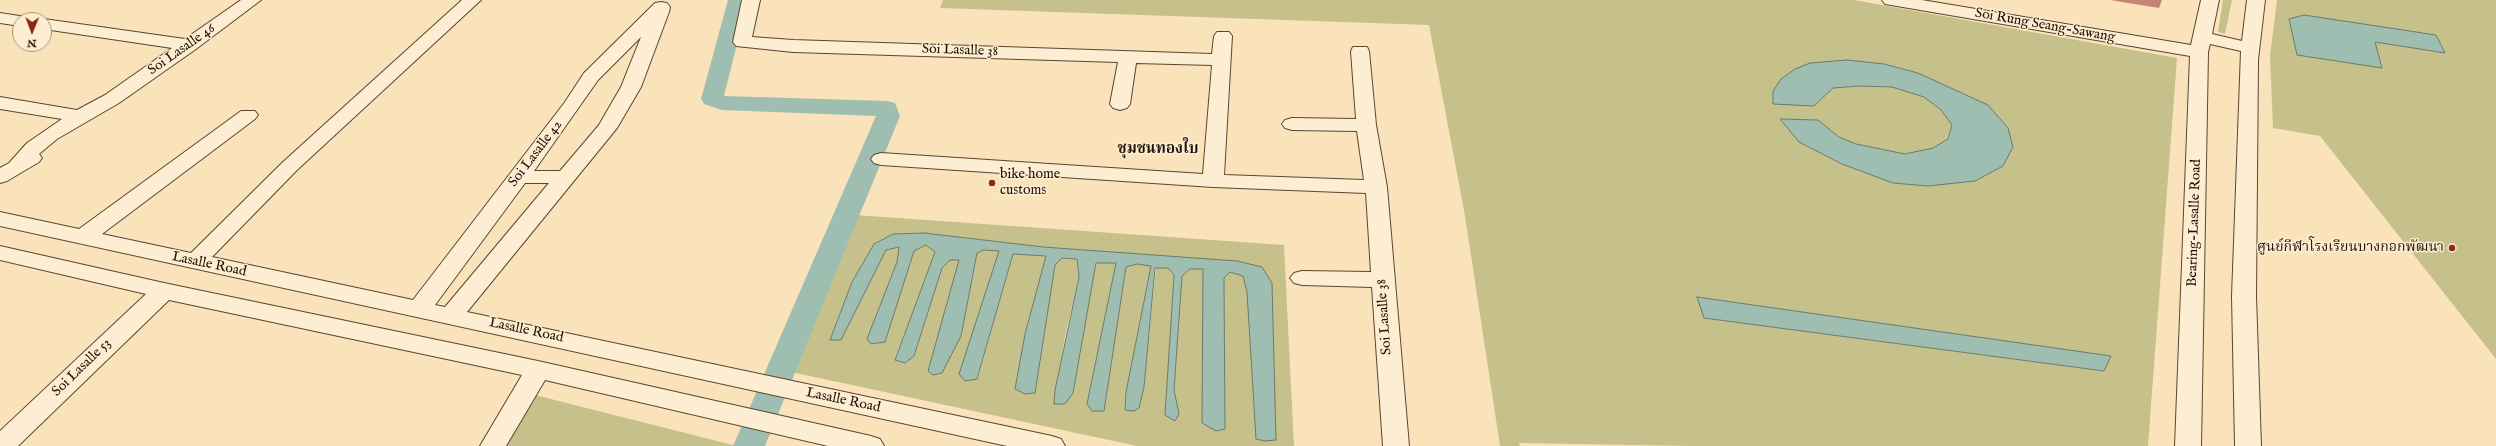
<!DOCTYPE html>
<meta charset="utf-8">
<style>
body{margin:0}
#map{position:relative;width:2496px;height:446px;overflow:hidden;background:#fae3bb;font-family:"IM FELL English",serif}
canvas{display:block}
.north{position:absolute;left:12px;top:12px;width:40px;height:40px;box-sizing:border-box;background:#fcedd3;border:1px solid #a59580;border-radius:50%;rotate:181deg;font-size:11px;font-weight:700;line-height:16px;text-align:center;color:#231104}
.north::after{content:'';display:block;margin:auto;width:14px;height:18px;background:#8f2418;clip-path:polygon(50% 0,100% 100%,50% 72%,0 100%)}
</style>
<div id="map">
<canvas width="2496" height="446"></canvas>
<div class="north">N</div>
</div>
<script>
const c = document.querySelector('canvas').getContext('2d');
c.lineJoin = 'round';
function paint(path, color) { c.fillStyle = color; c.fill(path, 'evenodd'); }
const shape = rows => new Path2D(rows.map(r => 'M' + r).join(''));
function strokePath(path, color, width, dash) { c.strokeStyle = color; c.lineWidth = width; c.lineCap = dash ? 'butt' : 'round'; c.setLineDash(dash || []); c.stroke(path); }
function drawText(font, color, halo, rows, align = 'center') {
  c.font = font + ' "IM FELL English","Noto Serif Thai",serif'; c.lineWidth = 3; c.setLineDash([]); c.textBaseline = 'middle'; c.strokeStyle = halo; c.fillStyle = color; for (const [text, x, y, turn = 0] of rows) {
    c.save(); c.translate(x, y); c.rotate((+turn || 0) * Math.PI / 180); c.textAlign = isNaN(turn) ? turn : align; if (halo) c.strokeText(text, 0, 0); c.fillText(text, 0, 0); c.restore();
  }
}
const green = shape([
 [943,0,1854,0,2177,58,2148,446,1692,446,1519,443,1520,446,1500,446,1465,216,1429,25,940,8],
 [1918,73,2003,166,1893,183,1842,164,1799,142,1780,119,1818,120,1839,137,1856,144,1880,150,1905,154,1933,148,1948,139,1952,125,1941,110,1924,97,1892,87,1859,86,1833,88],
 [1697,297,2110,356,2111,356,2103,371,1704,318],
 [2223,0,2232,0,2225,34,2218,32],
 [2277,0,2496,0,2496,359,2320,136,2273,128,2270,56],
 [855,215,1284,245,1294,446,1137,446,791,372],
 [924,233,1043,247,1262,267,1257,439,1247,292,1243,276,1229,272,1224,277,1225,429,1216,431,1204,269,1189,269,1182,276,1174,390,1179,414,1165,415,1174,275,1168,268,1156,268,1144,387,1125,409,1126,392,1151,266,1137,264,1126,267,1104,411,1087,404,1116,263,1096,263,1073,393,1065,404,1054,403,1065,336,1079,277,1077,259,1062,258,1055,265,1035,393,1025,334,1046,256,1013,254,978,378,999,251,983,250,977,252,961,336,959,260,950,260,942,268,914,356,905,363,895,359,935,252,926,245,914,251,885,342,900,247,886,250,830,340,852,282,874,244,893,234],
 [535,395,737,446,506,446]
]);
const water = shape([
 [2304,15,2436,35,2445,53,2375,42,2382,68,2297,55,2289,19,2304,15],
 [1847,60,1884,64,1918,73,1988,105,2008,128,2013,147,2003,166,1975,181,1928,186,1893,183,1842,164,1799,142,1780,119,1818,120,1839,137,1856,144,1905,154,1933,148,1948,139,1952,125,1941,110,1924,97,1892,87,1859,86,1833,88,1814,106,1773,104,1773,91,1781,79,1795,69,1810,63,1847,60],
 [924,233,1043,247,1237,261,1262,267,1272,283,1276,440,1264,441,1256,439,1247,292,1243,276,1230,272,1224,278,1225,429,1216,431,1202,423,1203,269,1190,269,1182,276,1174,390,1179,414,1175,421,1165,415,1174,275,1168,268,1155,268,1144,387,1139,408,1134,411,1125,410,1126,392,1151,266,1137,264,1126,267,1104,411,1092,411,1087,404,1116,263,1096,263,1073,393,1065,404,1054,404,1055,390,1079,277,1077,259,1062,258,1055,265,1035,393,1025,394,1015,389,1025,334,1046,256,1013,254,977,379,965,381,959,374,999,251,983,250,977,253,961,336,942,373,933,375,928,371,959,260,950,260,942,268,914,356,905,363,895,360,935,252,926,245,914,251,885,342,871,344,867,339,897,262,899,247,886,250,841,340,830,340,852,282,874,244,893,234,924,233],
 [1697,297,2111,356,2104,371,1704,318,1697,297]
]);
const canal = shape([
 [728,0,748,0,724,96,887,101,895,103,900,116,765,446,733,446,876,116,722,110,704,104,701,99,728,0]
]);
const minor = shape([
 [241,0,261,0,196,49,119,103,57,139,39,154,42,158,39,162,7,181,0,183,0,168,9,163,27,143,62,119,0,109,0,97,77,110,105,95,172,48,44,29,44,20,39,20,44,19,185,39,241,0],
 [462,0,481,0,297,170,212,257,413,300,565,102,584,73,655,3,661,2,667,3,670,7,669,12,641,87,617,128,467,312,1052,436,1061,439,1065,446,1007,446,0,226,0,212,79,229,241,111,255,111,258,115,255,119,102,234,191,253,283,162,462,0],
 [641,37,621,87,599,125,560,171,534,171,598,80,641,37],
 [525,183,549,183,445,307,435,305,525,183],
 [742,0,760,0,752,37,793,40,1212,54,1214,36,1217,32,1229,32,1232,36,1224,175,1364,180,1357,131,1292,130,1285,128,1282,124,1285,120,1292,118,1356,119,1351,51,1353,47,1367,47,1369,51,1376,125,1387,187,1409,446,1383,446,1372,287,1302,285,1294,283,1290,278,1294,273,1302,271,1371,272,1366,193,1213,187,881,165,874,163,871,159,874,155,881,153,1203,174,1212,65,1136,63,1130,104,1127,108,1120,110,1113,108,1110,104,1118,62,793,52,736,46,733,42,742,0],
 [1882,0,1922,0,2191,45,2201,0,2219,0,2212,34,2242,41,2247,0,2265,0,2258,60,2256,296,2261,446,2235,446,2232,296,2241,51,2210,44,2208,52,2201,446,2175,446,2190,56,1891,5,1885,4,1882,0],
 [0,13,26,17,28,20,20,20,20,26,0,23,0,13],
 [0,246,164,283,538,361,871,436,880,439,884,446,828,446,545,380,506,446,480,446,522,375,169,300,18,446,0,446,0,431,146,294,0,260,0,246]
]);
const wall = shape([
 [2110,0,2162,0,2159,8]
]);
const markers = [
 [992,183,4,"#8f2418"],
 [2452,248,4,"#8f2418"]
];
const streetNames = [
 ["Soi Rung Seang-Sawang",2045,26,10],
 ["Soi Lasalle 46",182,50,-35],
 ["Soi Lasalle 38",960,51,2],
 ["Soi Lasalle 42",536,154,-53],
 ["Bearing-Lasalle Road",2195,223,-88],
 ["Lasalle Road",209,265,12],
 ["Soi Lasalle 38",1385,317,-94],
 ["Lasalle Road",526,331,12],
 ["Soi Lasalle 53",82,368,-44],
 ["Lasalle Road",843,401,12]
];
const poiNames = [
 ["bike home",1000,175],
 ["customs",1000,191],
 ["ศูนย์กีฬาโรงเรียนบางกอกพัฒนา",2444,248,"right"]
];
const neighbourhoodNames = [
 ["ชุมชนทองใบ",1158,150]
];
paint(green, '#c6c18b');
paint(water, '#9ebeb1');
strokePath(water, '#6d796c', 1);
paint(canal, '#9ebeb1');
strokePath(minor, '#594632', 2);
paint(minor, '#fcedd3');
paint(wall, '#c78373');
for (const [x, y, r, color] of markers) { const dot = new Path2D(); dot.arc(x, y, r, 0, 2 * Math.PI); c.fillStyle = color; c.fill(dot); strokePath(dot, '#fcedd3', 1.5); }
drawText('14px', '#231104', '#fcedd3', streetNames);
drawText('14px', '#231104', '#fcedd3', poiNames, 'left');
drawText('bold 15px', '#231104', '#fcedd3', neighbourhoodNames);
</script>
